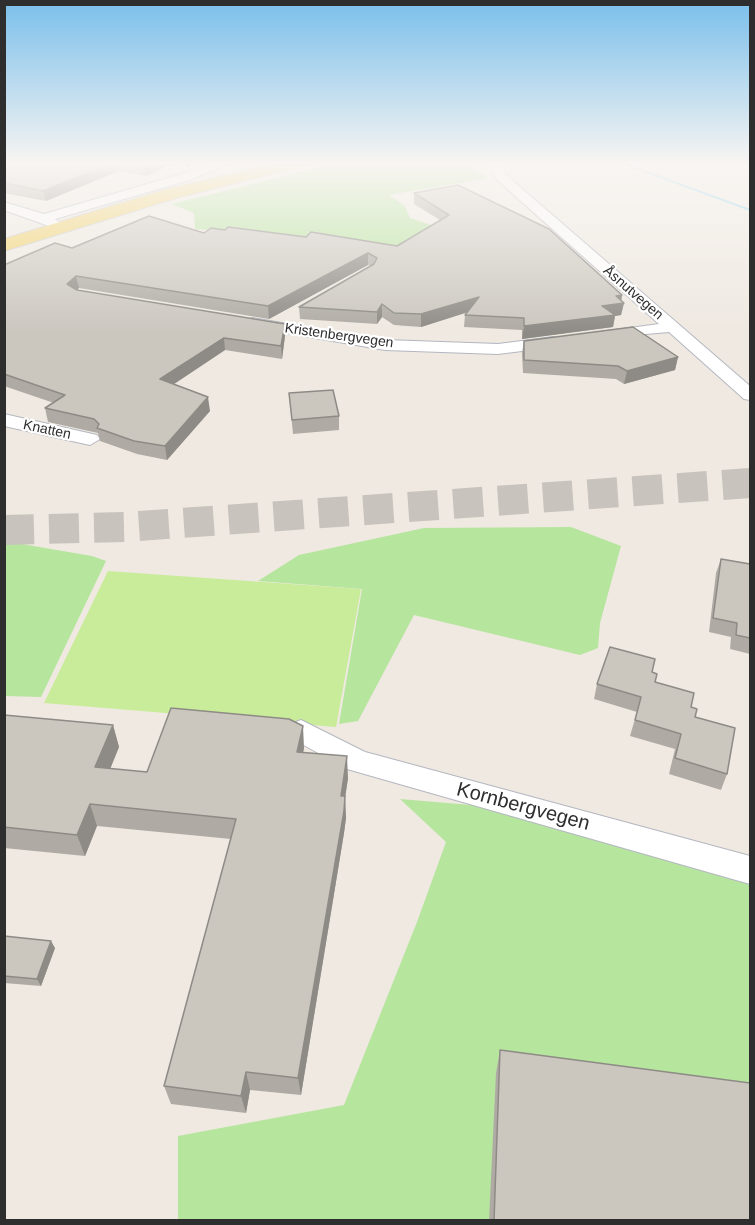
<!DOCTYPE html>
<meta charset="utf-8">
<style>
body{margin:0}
#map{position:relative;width:755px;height:1225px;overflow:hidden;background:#efe9e1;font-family:Arial,sans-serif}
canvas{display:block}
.frame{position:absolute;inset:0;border:6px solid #2e2e2e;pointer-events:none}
</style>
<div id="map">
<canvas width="755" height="1225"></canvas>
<div class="frame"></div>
</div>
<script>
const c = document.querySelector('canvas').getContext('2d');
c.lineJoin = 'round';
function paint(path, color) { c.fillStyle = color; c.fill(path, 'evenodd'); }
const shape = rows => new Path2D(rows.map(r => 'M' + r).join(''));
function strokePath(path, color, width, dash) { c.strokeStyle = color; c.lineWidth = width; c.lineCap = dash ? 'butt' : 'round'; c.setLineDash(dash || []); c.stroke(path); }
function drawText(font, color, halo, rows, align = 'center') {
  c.font = font + ' Arial,sans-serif'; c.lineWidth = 4.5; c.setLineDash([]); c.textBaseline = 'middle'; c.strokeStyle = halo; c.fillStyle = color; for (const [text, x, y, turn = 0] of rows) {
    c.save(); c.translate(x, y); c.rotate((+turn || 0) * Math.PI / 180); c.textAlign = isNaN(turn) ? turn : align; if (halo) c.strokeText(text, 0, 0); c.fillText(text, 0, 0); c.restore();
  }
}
const green = shape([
 [342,162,461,162,489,178,389,195,405,206,410,218,437,227,432,238,390,249,274,234,195,229,194,213,172,204],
 [571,527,621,546,600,623,598,648,580,655,414,615,358,721,339,724,362,589,258,581,299,555,424,528],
 [4,541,92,556,106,561,41,697,5,696],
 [400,799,506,808,750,882,750,1156,511,1220,178,1220,178,1136,344,1105,417,922,446,842]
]);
const pitch = shape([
 [108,571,361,589,336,727,44,703]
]);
const stream = shape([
 [617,162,622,162,750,209,750,211,617,162]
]);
const highwayTunnel = shape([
 [4,530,124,527,750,483]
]);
const street = shape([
 [216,162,232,162,190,180,55,219,64,225,57,229,4,210,4,202,44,214,182,174,216,162],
 [489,162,501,162,505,174,750,386,750,400,744,399,669,332,600,338,598,335,600,332,659,324,496,179,489,162],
 [252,318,385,340,498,344,554,337,562,342,554,347,498,354,385,350,246,326,244,323,252,318],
 [4,414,97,435,100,439,90,445,4,426,4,414],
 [301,720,365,752,750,856,750,884,347,769,291,738,287,731,291,724,301,720]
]);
const primary = shape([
 [282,162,309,162,307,165,176,198,4,251,4,239,164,190,282,162]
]);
const wall = shape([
 [4,162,176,162,146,176,119,171,46,201,4,193],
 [414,193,622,295,621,301,624,303,621,315,615,316,613,327,522,339,522,330,464,327,465,315,467,312,421,327,394,325,382,317,377,324,300,319,299,307,371,266,368,265,269,319,79,288,77,290,285,324,285,336,282,359,225,350,174,384,210,411,167,460,137,454,100,441,98,433,48,422,45,408,54,403,4,386,4,265,72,248,204,233,225,230,306,237,397,246,440,220,414,204],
 [524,341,678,357,675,370,624,384,616,379,523,373,522,353],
 [289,393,339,416,339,430,293,434],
 [721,559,750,564,750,654,730,649,731,637,709,632,716,573],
 [652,672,655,682,691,707,727,774,721,790,669,774,675,749,630,736,637,712,594,699,597,684],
 [4,715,113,725,119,747,110,769,147,772,304,748,303,752,348,778,345,798,346,818,344,833,301,1095,250,1090,246,1113,171,1104,164,1086,231,839,97,826,85,856,4,848],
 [4,936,55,948,41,986,4,983],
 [500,1050,750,1221,489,1221,496,1073]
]);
const shadedWall = shape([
 [115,162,118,162,119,171,46,201,43,191],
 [153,162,176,162,146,176,145,166],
 [186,162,200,162,187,168],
 [368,253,368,265,269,319,268,306],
 [76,276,79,288,70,296,67,284],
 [622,295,621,303,624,303,621,315,615,316,613,327,522,339,524,326,602,306,616,296],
 [479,297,478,309,421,327,421,314],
 [382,304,382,317,377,324,377,312],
 [285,324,285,336,282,359,281,346],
 [224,338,225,350,162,392,160,379],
 [678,357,675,370,624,384,627,371],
 [208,397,210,411,167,460,165,446],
 [113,725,119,747,102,789,95,767],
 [303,726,304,748,299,774,297,752],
 [347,756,348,778,345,798,346,818,344,833,301,1095,298,1078],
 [90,804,97,826,85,856,77,835],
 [51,941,55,948,41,986,37,979],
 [246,1072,250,1090,246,1113,241,1096]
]);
const building = shape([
 [4,162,115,162,43,191,4,183,4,162],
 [123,162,153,162,145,166,123,162],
 [458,185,549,229,622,295,616,296,624,303,602,306,615,315,524,326,524,318,465,315,479,297,421,314,394,313,382,304,377,312,299,307,374,264,377,258,368,253,268,306,76,276,67,284,77,290,285,324,281,346,224,338,160,379,208,397,165,446,134,441,97,428,99,424,94,419,45,408,65,395,59,393,4,374,4,265,55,243,72,248,149,216,204,233,211,228,225,230,228,227,306,237,311,232,397,246,449,215,414,193,458,185],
 [633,327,678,357,627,371,618,366,524,360,524,341,633,327],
 [333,390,339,416,292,420,289,393,333,390],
 [721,559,750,564,750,638,736,635,737,623,713,618,721,559],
 [610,647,655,659,652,672,657,674,655,682,694,693,691,707,697,709,695,717,735,728,727,774,675,758,681,734,635,720,641,697,597,684,610,647],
 [171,708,289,719,303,726,297,752,347,756,341,796,345,796,344,811,298,1078,246,1072,241,1096,164,1086,236,819,90,804,77,835,4,827,4,715,113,725,95,767,147,772,171,708],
 [4,936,51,941,37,979,4,976,4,936],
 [500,1050,750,1083,750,1221,494,1221,500,1050]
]);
const farStreetnames = [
 ["Åsnutvegen",633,293,41],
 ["Kristenbergvegen",339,336,8],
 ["Knatten",47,430,12]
];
const nearStreetnames = [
 ["Kornbergvegen",523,807,15]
];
paint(green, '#b6e59e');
paint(pitch, '#c9ec9a');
paint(stream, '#75cff0');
strokePath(highwayTunnel, '#c8c4bd', 30, [30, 15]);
strokePath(street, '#b4b7c1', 2);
strokePath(primary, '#c9c9c9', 2);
paint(street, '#fff');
paint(primary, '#f2d163');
paint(wall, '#afaba4');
paint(shadedWall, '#8e8b86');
paint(building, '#cbc7bf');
strokePath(building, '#8e8b86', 1.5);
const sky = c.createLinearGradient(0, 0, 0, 333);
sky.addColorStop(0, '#7abfeb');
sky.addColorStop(0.49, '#f8f5f2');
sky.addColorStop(1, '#f8f5f200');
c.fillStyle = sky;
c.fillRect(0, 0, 755, 333);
drawText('14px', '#2e2e2e', '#fff', farStreetnames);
drawText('20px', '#2e2e2e', '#fff', nearStreetnames);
</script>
